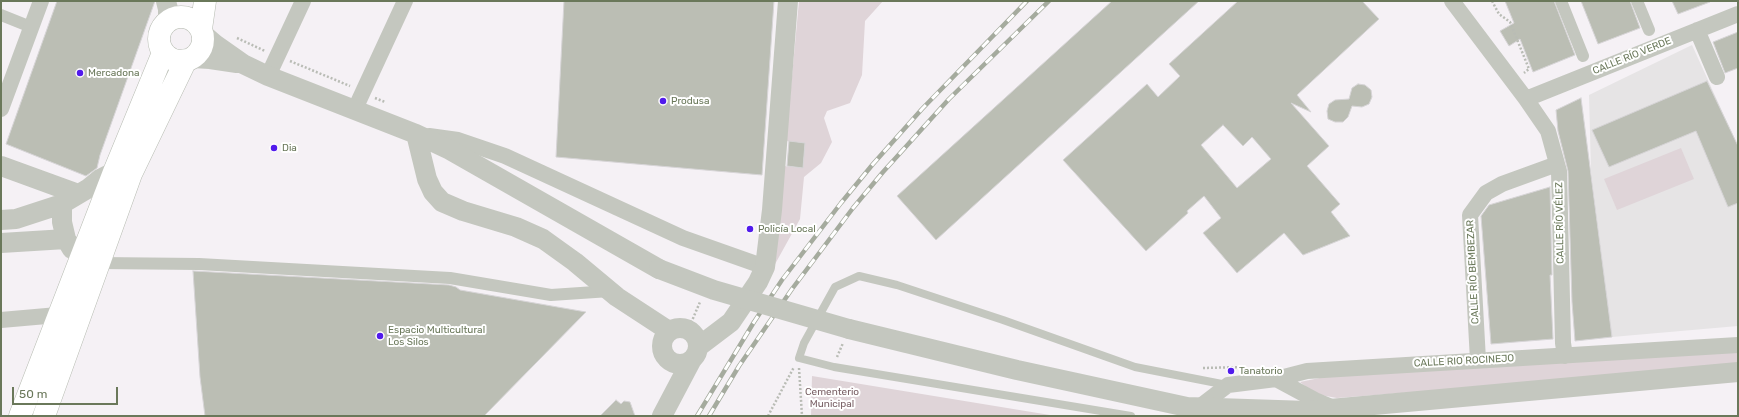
<!DOCTYPE html>
<meta charset="utf-8">
<style>
body{margin:0}
#map{position:relative;width:1739px;height:417px;overflow:hidden;background:#f5f1f5;font-family:Rubik,sans-serif}
canvas{display:block}
.frame{position:absolute;inset:0;border:2px solid #6a785a;pointer-events:none}
.scale{position:absolute;left:12px;top:387px;width:106px;height:18px;box-sizing:border-box;border:2px solid #6a785a;border-top:0;padding-left:5px;font-size:12px;line-height:14px;white-space:nowrap;color:#6a785a;-webkit-text-stroke:3px #fff;paint-order:stroke}
</style>
<div id="map">
<canvas width="1739" height="417"></canvas>
<div class="frame"></div>
<div class="scale">50 m</div>
</div>
<script>
const c = document.querySelector('canvas').getContext('2d');
c.lineJoin = 'round';
function paint(path, color) { c.fillStyle = color; c.fill(path, 'evenodd'); }
const shape = rows => new Path2D(rows.map(r => 'M' + r).join(''));
function strokePath(path, color, width, dash) { c.strokeStyle = color; c.lineWidth = width; c.lineCap = dash ? 'butt' : 'round'; c.setLineDash(dash || []); c.stroke(path); }
function drawText(font, color, halo, rows, align = 'center') {
  c.font = font + ' Rubik,sans-serif'; c.lineWidth = 4; c.setLineDash([]); c.textBaseline = 'middle'; c.strokeStyle = halo; c.fillStyle = color; for (const [text, x, y, turn = 0] of rows) {
    c.save(); c.translate(x, y); c.rotate((+turn || 0) * Math.PI / 180); c.textAlign = isNaN(turn) ? turn : align; if (halo) c.strokeText(text, 0, 0); c.fillText(text, 0, 0); c.restore();
  }
}
const built = shape([
 [1692,45,1738,146,1738,326,1612,337,1591,171,1589,95]
]);
const green = shape([
 [799,1,883,1,865,21,862,75,850,103,827,111,824,118,832,142,821,163,804,177,800,219,774,266,784,166,803,168,805,143,786,141],
 [1681,148,1694,179,1617,210,1604,179],
 [1738,349,1738,367,1337,398,1315,394,1300,382,1334,375],
 [812,376,1056,416,811,416]
]);
const building = shape([
 [57,1,155,1,100,155,97,168,86,176,6,144,57,1],
 [564,1,774,1,762,175,556,157,564,1],
 [1112,1,1199,1,936,240,897,196,1112,1],
 [1238,1,1362,1,1379,19,1297,95,1311,112,1291,103,1329,146,1307,166,1340,204,1331,212,1350,236,1303,255,1284,233,1237,273,1203,233,1221,218,1204,196,1187,211,1188,213,1146,251,1063,160,1147,84,1158,97,1180,76,1169,64,1238,1],
 [1223,125,1243,146,1252,137,1271,159,1237,188,1201,145,1223,125],
 [1505,1,1554,1,1575,55,1533,72,1520,39,1509,46,1500,31,1514,23,1505,1],
 [1581,1,1630,1,1640,28,1598,44,1581,1],
 [1672,1,1710,1,1710,2,1678,14,1672,1],
 [1738,32,1738,68,1725,73,1713,42,1738,32],
 [1707,81,1738,146,1738,203,1728,207,1696,131,1609,167,1592,130,1707,81],
 [1358,84,1365,85,1371,90,1372,97,1369,104,1362,107,1352,106,1348,117,1343,122,1335,122,1328,119,1327,111,1329,104,1335,100,1349,99,1352,88,1358,84],
 [1581,98,1612,337,1575,341,1572,302,1568,171,1558,131,1556,110,1581,98],
 [789,141,805,143,803,168,787,166,789,141],
 [1550,187,1552,275,1550,275,1553,339,1491,344,1481,216,1489,205,1550,187],
 [193,271,449,285,456,287,460,290,586,312,484,416,205,416,200,377,193,271],
 [616,400,621,404,624,401,630,402,635,416,600,416,616,400]
]);
const path = shape([
 [1492,1,1499,14,1510,22,1529,69,1524,73],
 [237,38,265,51],
 [290,61,350,86],
 [375,98,385,102],
 [688,330,700,302],
 [837,357,843,343],
 [799,368,802,416],
 [1203,368,1242,367],
 [768,416,794,367]
]);
const service = shape([
 [1131,416,834,367,799,358,804,343,835,287,859,276,897,285,1003,320,1135,367,1227,385]
]);
const pedestrian = shape([
 [1561,1,1583,56],
 [1637,1,1649,30],
 [1,15,31,27],
 [99,263,199,264,450,278,551,295,610,291]
]);
const minor = shape([
 [1452,1,1526,99,1548,131,1559,171,1563,343,1565,356],
 [1697,30,1717,77],
 [268,76,303,1],
 [1526,99,1738,14],
 [1,109,41,1],
 [355,109,405,1],
 [429,136,458,140,505,156,683,238,765,267],
 [1,320,58,315],
 [1478,360,1470,215,1486,193,1502,184,1557,164],
 [1276,379,1315,400,1334,408],
 [1198,408,1228,385,1276,379,1307,371,1738,345]
]);
const tertiary = shape([
 [166,1,168,9,168,21],
 [202,33,216,45,243,64,268,76,416,134,450,150,659,269],
 [193,58,210,59,237,63],
 [416,134,427,179,433,192,442,202,463,211,516,227,543,239,575,262,617,297,669,331],
 [1,166,78,194],
 [62,204,62,222,66,239,72,249],
 [1,220,16,219,62,204,89,188,100,179,114,172],
 [1,243,66,239],
 '662 346a18 18 0 1 1 36 0a18 18 0 1 1-36 0Z',
 [849,329,1017,370,1187,407,1308,411,1738,372],
 [698,347,731,322,758,282,765,267,772,210,788,1],
 [662,416,691,361]
]);
const secondary = shape([
 '159 39a22 22 0 1 1 44 0a22 22 0 1 1-44 0Z',
 [201,29,205,1],
 [20,416,114,172,163,53],
 [44,416,131,174,186,60]
]);
const rail = shape([
 [697,416,754,322,782,280,841,203,873,164,922,109,1027,1],
 [709,416,739,366,792,289,853,208,883,172,949,99,1049,1]
]);
const tertiaryBridge = shape([
 [659,269,714,290,849,329]
]);
const markers = [
 [80,73,4,"#511aec"],
 [663,101,4,"#511aec"],
 [274,148,4,"#511aec"],
 [750,229,4,"#511aec"],
 [380,336,4,"#511aec"],
 [1231,371,4,"#511aec"]
];
const streetNames = [
 ["CALLE RÍO VERDE",1632,56,-22],
 ["CALLE RÍO VÉLEZ",1560,223,-91],
 ["CALLE RÍO BEMBEZAR",1473,272,-93],
 ["CALLE RIO ROCINEJO",1464,361,-3]
];
const poiNames = [
 ["Mercadona",88,73],
 ["Produsa",671,101],
 ["Dia",282,148],
 ["Policía Local",758,229],
 ["Espacio Multicultural",388,330],
 ["Los Silos",388,342],
 ["Tanatorio",1239,371]
];
const parkNames = [
 ["Cementerio",832,392],
 ["Municipal",832,404]
];
paint(built, '#e6e4e5');
paint(green, '#dfd4d8');
paint(building, '#bbbeb4');
strokePath(building, '#d6d4d6', 1);
strokePath(secondary, '#b7bcb2', 23);
strokePath(path, '#b9bcb5', 2.5, [2, 2]);
strokePath(service, '#c4c7bf', 8);
strokePath(pedestrian, '#c4c7bf', 12);
strokePath(minor, '#c4c7bf', 16);
strokePath(tertiary, '#c4c7bf', 20);
strokePath(secondary, '#fff', 22);
strokePath(rail, '#a5ab9e', 4.5);
strokePath(rail, '#fff', 3, [9]);
strokePath(tertiaryBridge, '#c4c7bf', 20);
for (const [x, y, r, color] of markers) { const dot = new Path2D(); dot.arc(x, y, r, 0, 2 * Math.PI); c.fillStyle = color; c.fill(dot); strokePath(dot, '#fff', 1.5); }
drawText('10px', '#6a785a', '#fff', streetNames);
drawText('10px', '#6a785a', '#fff', poiNames, 'left');
drawText('10px', '#7a6166', '#fff', parkNames);
</script>
